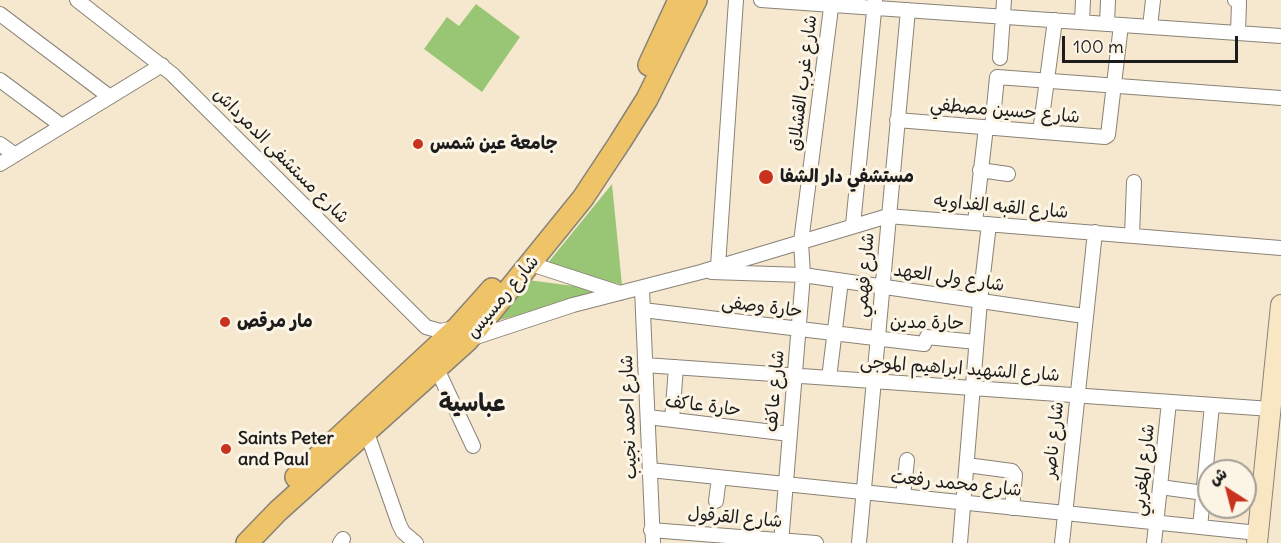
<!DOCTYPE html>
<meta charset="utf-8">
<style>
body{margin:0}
#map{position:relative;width:1281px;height:543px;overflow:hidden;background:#f6e8cf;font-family:Delius,"Playpen Sans Arabic",sans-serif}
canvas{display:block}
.north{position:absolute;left:1197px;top:459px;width:60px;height:60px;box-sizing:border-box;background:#fcf5e5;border:2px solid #a29e95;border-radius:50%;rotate:324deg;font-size:16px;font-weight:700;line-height:24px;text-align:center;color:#1c1c1c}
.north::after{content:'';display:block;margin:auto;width:21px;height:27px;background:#c8321e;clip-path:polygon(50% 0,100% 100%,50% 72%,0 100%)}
.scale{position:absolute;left:1062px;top:36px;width:176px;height:27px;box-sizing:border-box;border:3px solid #1c1c1c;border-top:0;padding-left:8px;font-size:18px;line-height:21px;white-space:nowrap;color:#1c1c1c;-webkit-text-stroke:4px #fcf5e5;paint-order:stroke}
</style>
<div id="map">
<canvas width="1281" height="543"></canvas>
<div class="north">ش</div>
<div class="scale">100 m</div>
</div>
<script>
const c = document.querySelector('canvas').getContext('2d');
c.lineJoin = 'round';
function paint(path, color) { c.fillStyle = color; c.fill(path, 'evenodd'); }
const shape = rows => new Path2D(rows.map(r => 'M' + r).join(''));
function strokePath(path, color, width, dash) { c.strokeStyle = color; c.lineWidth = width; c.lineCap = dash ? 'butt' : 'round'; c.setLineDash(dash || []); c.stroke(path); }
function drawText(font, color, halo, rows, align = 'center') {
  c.font = font + ' Delius,"Playpen Sans Arabic",sans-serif'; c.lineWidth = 6; c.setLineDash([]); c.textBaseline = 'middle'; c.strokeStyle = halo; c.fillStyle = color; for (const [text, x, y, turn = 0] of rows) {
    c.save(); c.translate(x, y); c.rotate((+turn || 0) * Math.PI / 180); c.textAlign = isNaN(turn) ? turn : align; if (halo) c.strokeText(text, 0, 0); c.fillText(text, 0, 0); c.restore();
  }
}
const green = shape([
 [476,4,520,37,482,92,424,49,447,17,459,26],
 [612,184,622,285,547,264],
 [520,279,612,291,484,324]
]);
const minor = shape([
 [77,0,172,74,426,327,440,331,456,328],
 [761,0,1281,36],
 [1235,0,1239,2,1238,33],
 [0,14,110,97],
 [1082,22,1083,0],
 [1107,24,1108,0],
 [1150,27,1153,0],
 [1000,58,1004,0],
 [0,80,62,126],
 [897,120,1105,137,1108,135,1121,25],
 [992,128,997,77,1281,98],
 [1040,132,1055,20],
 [0,144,15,155],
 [0,164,162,65],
 [980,170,1008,174],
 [975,222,986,127],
 [853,225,875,1],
 [1132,236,1134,182],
 [531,264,620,293],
 [718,266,736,0],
 [711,272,803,275,1084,316],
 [642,289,653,543],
 [643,310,924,344,927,337,976,342],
 [470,339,573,305,701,272,888,216,1281,248],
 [645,365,1271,409],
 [437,369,473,446],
 [829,378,841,281],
 [648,417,790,434],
 [672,420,676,367],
 [367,433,399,524,403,532,416,543],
 [967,465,1012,471,1015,475,1012,508],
 [650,470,1258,533],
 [1160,487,1204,493],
 [903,496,907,460],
 [716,501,719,478],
 [1200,527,1212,405],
 [651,530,816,543],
 [340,543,343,539],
 [781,543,803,275,801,242,832,0],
 [859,543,908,10],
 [960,543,980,301,989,224],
 [1062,543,1095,232],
 [1154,543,1169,402]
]);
const secondary = shape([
 [1257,543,1281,305]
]);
const primary = shape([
 [649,65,679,0],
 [296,477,458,327,492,289],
 [247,543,278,511,468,340,583,198,620,142,647,99,696,0]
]);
const markers = [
 [418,144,6,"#c8321e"],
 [766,177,8,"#c8321e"],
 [225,322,6,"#c8321e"],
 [226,449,6,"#c8321e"]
];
const streetNames = [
 ["شارع غرب القشلاق",803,83,-83],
 ["شارع حسين مصطفي",1005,111,5],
 ["شارع مستشفى الدمرداش",281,156,45],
 ["شارع القبه الفداويه",1001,207,5],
 ["شارع فهمي",865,275,-85],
 ["شارع ولى العهد",949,278,8],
 ["شارع رمسيس",503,297,-50],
 ["حارة وصفى",762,307,7],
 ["حارة مدين",927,323,1],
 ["شارع الشهيد ابراهيم الموجى",960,369,4],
 ["شارع عاكف",775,391,-85],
 ["حارة عاكف",703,406,7],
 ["شارع احمد نجيب",629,417,-92],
 ["شارع ناصر",1054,440,-84],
 ["شارع المغربي",1144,470,-84],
 ["شارع محمد رفعت",956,484,6],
 ["شارع القرقول",735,518,5]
];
const poiNames = [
 ["جامعة عين شمس",430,144],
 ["مستشفي دار الشفا",780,177],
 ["مار مرقص",237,322],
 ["Saints Peter",238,439],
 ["and Paul",238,460]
];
const districtNames = [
 ["عباسية",472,404]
];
paint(green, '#99c674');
strokePath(minor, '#898276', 16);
strokePath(secondary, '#898276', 22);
strokePath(primary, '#898276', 24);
strokePath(minor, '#fff', 14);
strokePath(secondary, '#f9e7c3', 20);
strokePath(primary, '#efc469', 21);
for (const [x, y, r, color] of markers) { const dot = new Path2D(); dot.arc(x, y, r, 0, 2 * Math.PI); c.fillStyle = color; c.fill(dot); strokePath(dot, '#fcf5e5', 2); }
drawText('18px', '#1c1c1c', '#fcf5e5', streetNames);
drawText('bold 18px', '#1c1c1c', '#fcf5e5', poiNames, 'left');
drawText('bold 24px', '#1c1c1c', '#fcf5e5', districtNames);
</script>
